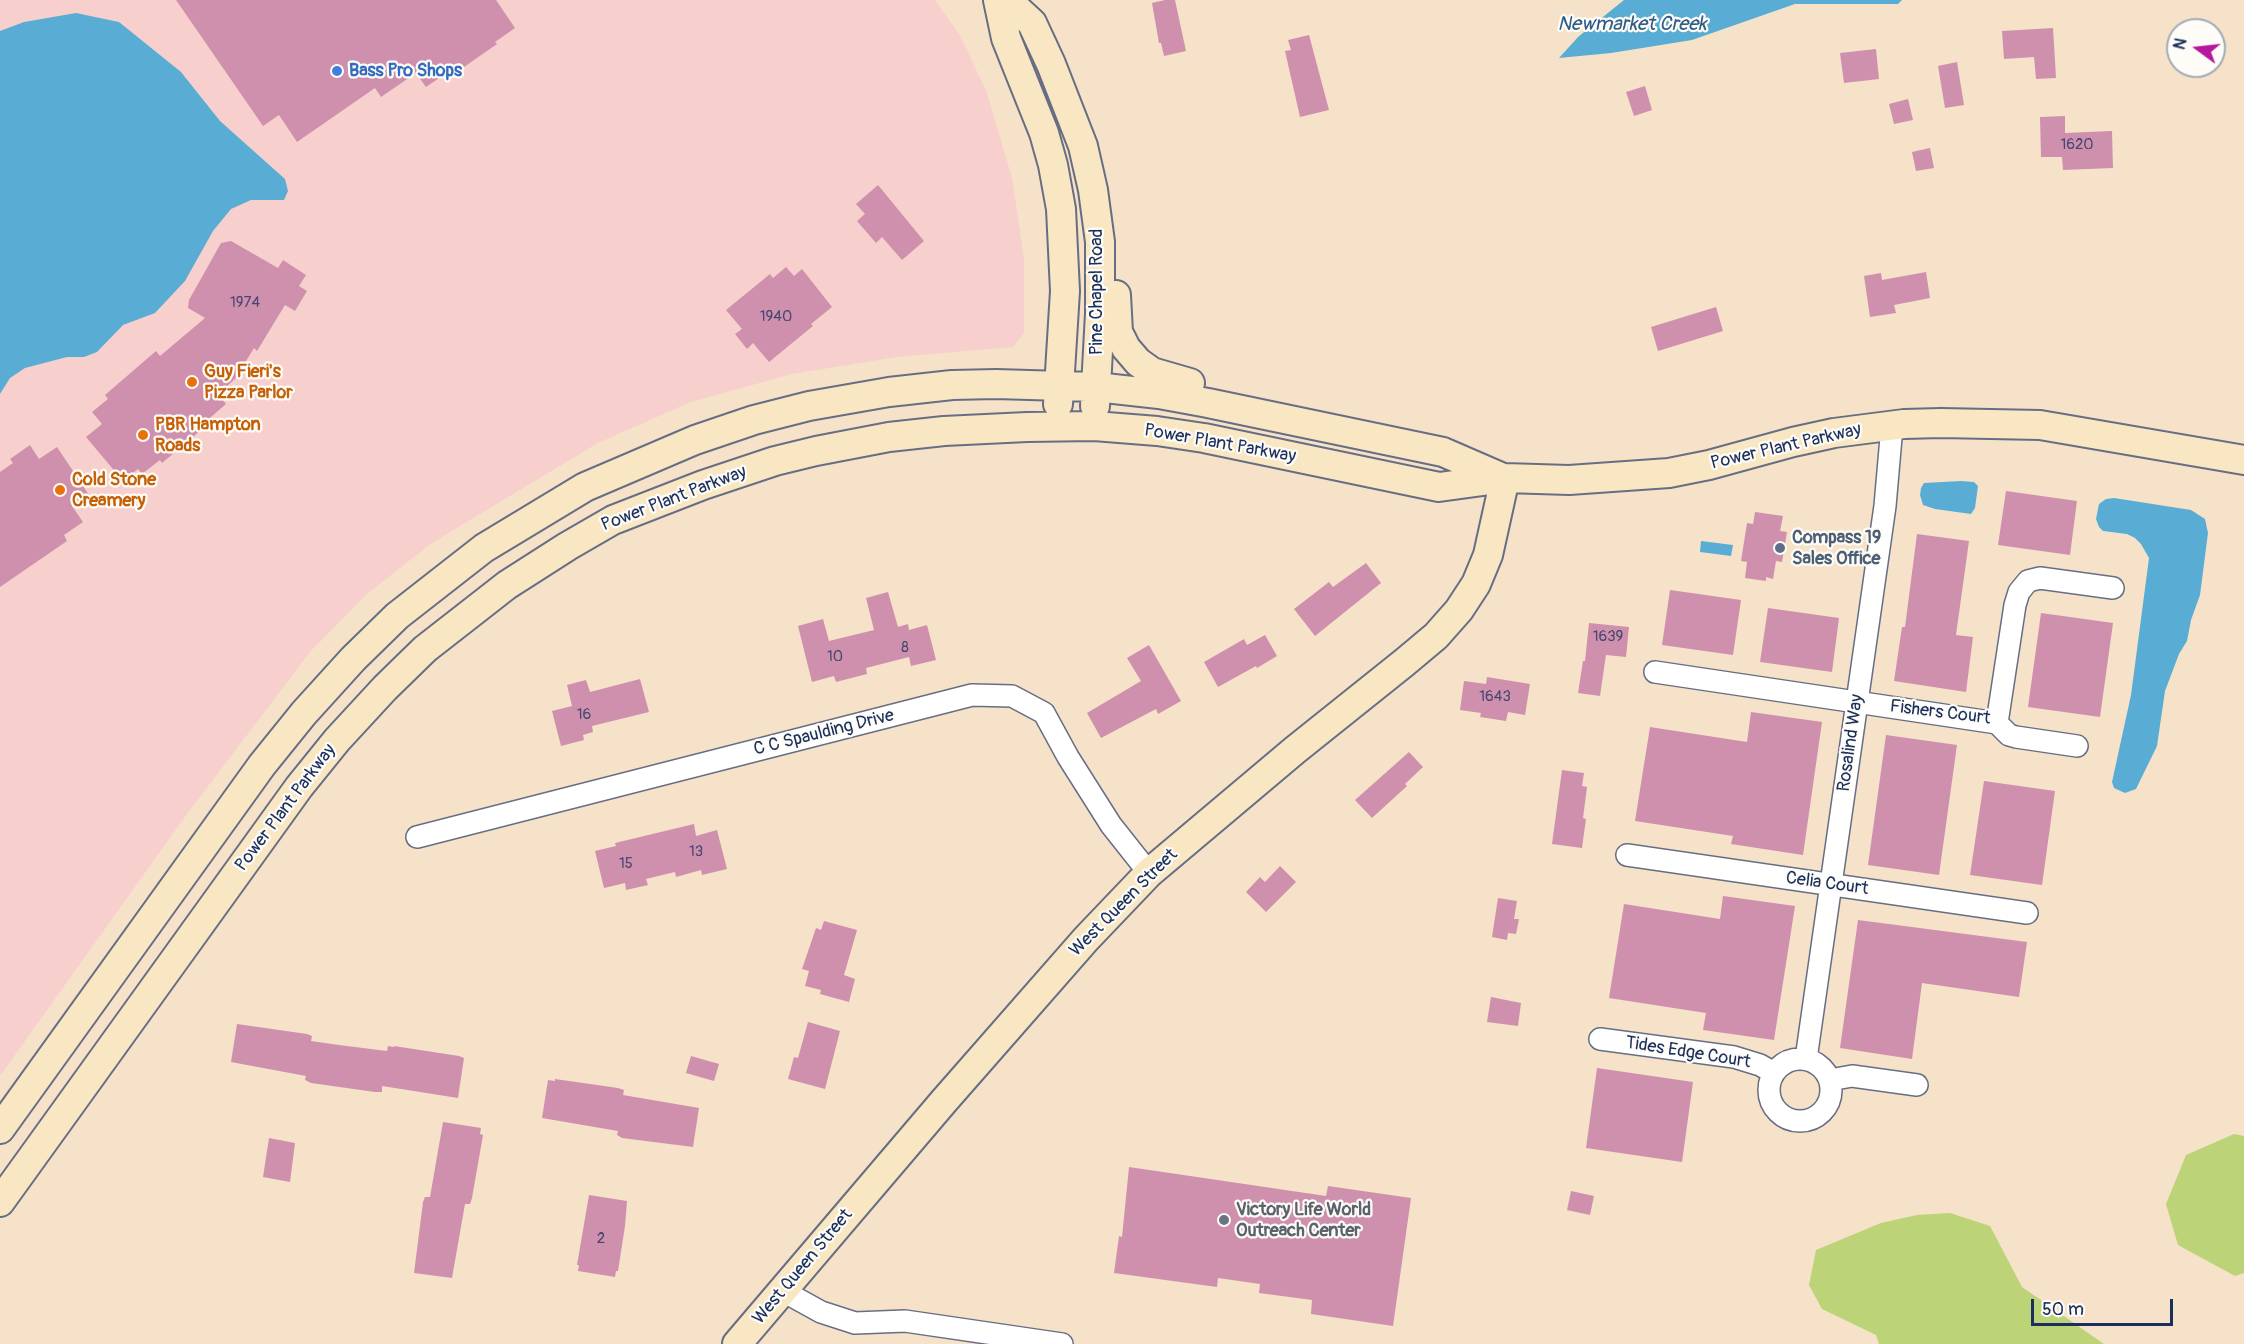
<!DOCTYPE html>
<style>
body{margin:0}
#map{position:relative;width:2244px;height:1344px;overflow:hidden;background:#f5e2c9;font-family:Pangolin,sans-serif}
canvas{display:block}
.north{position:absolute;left:2166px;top:18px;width:60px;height:60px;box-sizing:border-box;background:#fdfcf7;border:2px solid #a3aaba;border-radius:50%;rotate:285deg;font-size:16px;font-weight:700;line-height:24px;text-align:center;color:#1b2f5e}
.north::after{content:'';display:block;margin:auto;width:21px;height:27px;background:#b5179e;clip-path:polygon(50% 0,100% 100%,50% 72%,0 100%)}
.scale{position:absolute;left:2031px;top:1299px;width:142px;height:27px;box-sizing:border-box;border:3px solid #1b2f5e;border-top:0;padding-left:8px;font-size:18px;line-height:21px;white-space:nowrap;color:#1b2f5e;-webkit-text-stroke:4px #fdfcf7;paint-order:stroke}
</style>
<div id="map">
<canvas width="2244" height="1344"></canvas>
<div class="north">N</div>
<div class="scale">50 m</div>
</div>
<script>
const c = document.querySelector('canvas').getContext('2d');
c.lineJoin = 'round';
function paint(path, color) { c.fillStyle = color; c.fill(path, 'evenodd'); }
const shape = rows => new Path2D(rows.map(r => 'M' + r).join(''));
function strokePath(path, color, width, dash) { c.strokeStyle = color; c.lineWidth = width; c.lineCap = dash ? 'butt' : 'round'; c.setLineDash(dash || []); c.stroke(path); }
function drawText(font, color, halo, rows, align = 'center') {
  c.font = font + ' Pangolin,sans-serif'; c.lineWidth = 4.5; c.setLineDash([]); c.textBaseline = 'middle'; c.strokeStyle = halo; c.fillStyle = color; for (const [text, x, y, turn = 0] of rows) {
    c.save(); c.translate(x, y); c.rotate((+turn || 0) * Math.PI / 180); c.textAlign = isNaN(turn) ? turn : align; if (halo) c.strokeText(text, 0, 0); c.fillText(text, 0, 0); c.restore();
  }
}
const built = shape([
 [0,0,935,0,961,37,987,93,1012,178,1024,258,1024,333,1013,347,897,357,792,374,691,402,598,443,432,543,367,594,310,652,187,814,0,1076]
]);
const green = shape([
 [2234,1134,2244,1136,2244,1273,2235,1276,2178,1245,2166,1204,2186,1155],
 [1950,1213,1990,1226,2022,1287,2104,1344,1879,1344,1876,1335,1822,1309,1809,1285,1816,1250,1881,1223,1917,1215]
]);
const water = shape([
 [1624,0,1902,0,1898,4,1795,4,1692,40,1611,53,1559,58,1578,37],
 [76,13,119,22,181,72,220,121,285,179,288,191,284,200,251,200,231,209,213,231,185,281,155,313,123,325,97,352,84,357,67,357,25,368,10,378,0,394,0,31,24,22],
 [1961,481,1974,482,1978,486,1975,508,1971,514,1935,509,1923,505,1920,495,1921,488,1924,483],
 [2114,498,2191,510,2205,519,2208,533,2200,595,2191,620,2187,641,2179,654,2165,691,2157,746,2136,789,2125,793,2114,788,2112,782,2131,695,2149,558,2141,544,2135,538,2127,534,2103,531,2099,527,2096,519,2099,504,2106,499],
 [1701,541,1733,545,1731,556,1700,552]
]);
const building = shape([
 [176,0,496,0,515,28,495,42,497,44,454,74,451,70,426,87,416,73,381,97,375,88,297,142,279,115,263,126],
 [1165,0,1175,0,1186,51,1164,56,1161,43,1159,43,1152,3],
 [2053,28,2056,78,2036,79,2034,57,2004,59,2002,31],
 [1309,35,1329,110,1300,117,1285,51,1291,50,1288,40],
 [1876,49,1879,79,1844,83,1840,53],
 [1957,62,1964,105,1945,108,1938,66],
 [1645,86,1652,110,1634,116,1626,92],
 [1908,99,1913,120,1894,124,1889,104],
 [2065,116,2065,133,2112,131,2113,168,2063,170,2062,157,2041,157,2040,117],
 [1930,148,1934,168,1916,171,1912,152],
 [878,185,924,241,902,260,882,237,876,243,857,221,865,214,856,204],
 [231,241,278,268,283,260,306,275,299,286,307,291,295,311,285,305,257,351,254,348,235,379,218,394,226,404,211,417,213,420,162,463,160,460,142,474,138,469,123,481,86,437,102,424,92,412,108,399,105,395,156,351,160,356,205,318,188,308,189,300,221,243],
 [786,267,794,276,802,269,832,307,811,324,813,326,769,362,753,343,747,349,735,334,742,329,726,310,770,274,773,278],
 [1926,272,1930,298,1894,305,1896,313,1870,317,1864,276,1881,273,1882,280],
 [1716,307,1723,331,1658,351,1651,327],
 [30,445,39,459,57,447,89,495,72,506,83,522,64,535,67,541,0,587,0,472,13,463,10,459],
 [2006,491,2077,501,2070,555,1998,545],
 [1755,512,1783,516,1780,531,1787,532,1782,562,1776,561,1773,579,1766,577,1766,581,1745,578,1747,562,1741,561,1747,523,1753,524],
 [1917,534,1969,541,1956,635,1973,637,1966,692,1894,681,1902,627,1905,627],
 [1366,563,1381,583,1315,636,1294,609,1329,582,1333,587],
 [1670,590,1741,600,1733,655,1662,645],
 [888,592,898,627,908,624,909,630,927,625,936,660,911,666,909,657,866,668,867,674,836,682,834,676,812,682,798,626,823,619,829,641,874,630,866,598],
 [1768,608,1839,618,1832,672,1760,662],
 [2041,613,2113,623,2100,717,2028,707],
 [1589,623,1629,627,1626,657,1606,655,1600,696,1578,693,1583,661,1585,661],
 [1265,635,1277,656,1257,668,1256,666,1218,687,1204,662,1244,639,1247,645],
 [1149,645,1181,701,1158,714,1156,709,1101,738,1087,713,1141,681,1127,658],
 [1487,677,1530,684,1525,715,1508,712,1506,721,1480,717,1481,713,1460,710,1464,681,1486,684],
 [640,679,649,712,592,726,593,732,583,735,584,740,561,746,552,711,572,706,567,685,586,680,590,692],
 [1751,712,1822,722,1803,855,1731,844,1733,836,1635,821,1650,727,1747,742],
 [1886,735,1957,745,1939,875,1868,865],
 [1409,752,1423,767,1405,784,1407,786,1372,818,1355,800],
 [1562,770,1584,773,1582,786,1587,787,1583,818,1586,819,1582,848,1552,844],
 [1984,781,2055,791,2042,885,1970,875],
 [694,824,696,836,717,830,727,869,702,875,701,870,676,877,675,872,646,879,648,885,626,890,625,883,604,888,595,851,616,846,615,843],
 [1280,866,1296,882,1266,912,1246,892,1260,877,1265,882],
 [1723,896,1795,906,1774,1040,1703,1030,1706,1013,1609,998,1624,904,1720,919],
 [1498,898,1517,901,1514,919,1519,919,1516,934,1508,933,1507,940,1492,937],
 [1858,920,2027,942,2019,997,1922,983,1912,1059,1840,1048],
 [824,921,857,930,844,975,855,979,849,1002,820,994,821,990,805,986,809,971,802,969,816,928,821,930],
 [1491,997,1521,1003,1518,1026,1487,1022],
 [808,1022,840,1031,825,1089,788,1079,794,1057,798,1058],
 [237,1024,307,1034,312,1036,311,1041,339,1045,387,1051,388,1046,394,1047,394,1046,459,1056,464,1058,458,1098,382,1086,382,1092,375,1092,311,1083,305,1080,306,1076,231,1062],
 [691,1056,719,1064,714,1081,686,1073],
 [1597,1068,1693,1082,1682,1162,1586,1148],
 [555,1079,618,1088,624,1090,623,1095,699,1108,693,1147,622,1138,617,1135,618,1131,542,1118,548,1080,555,1081],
 [443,1122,481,1128,480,1134,483,1135,472,1198,470,1204,465,1204,452,1278,414,1273,423,1202,425,1197,430,1197],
 [269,1138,295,1143,290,1182,263,1177],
 [1129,1167,1326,1196,1328,1186,1411,1198,1393,1326,1311,1314,1312,1300,1259,1293,1260,1284,1218,1278,1217,1287,1114,1273,1119,1236,1122,1237],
 [1571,1191,1594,1196,1590,1215,1567,1210],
 [589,1195,627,1201,625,1226,618,1271,616,1271,615,1277,578,1271,579,1265,577,1265]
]);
const street = shape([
 [1655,672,1997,723,2015,605,2019,592,2028,581,2040,578,2113,588],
 [1997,723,2009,735,2016,737,2077,746],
 [417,837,972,695,1012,696,1044,713,1068,757,1111,825,1149,873],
 [1627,855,2027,913],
 [1600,1039,1734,1057,1760,1065,1774,1073],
 [1806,1059,1885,506,1892,426],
 '1769 1090a31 31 0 1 1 62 0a31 31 0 1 1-62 0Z',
 [1830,1080,1852,1076,1917,1085],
 [783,1291,821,1312,855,1323,905,1321,1062,1344]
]);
const secondary = shape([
 [998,0,1006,38,1044,133,1053,165,1061,209,1065,291,1058,404],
 [1007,0,1032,23,1051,64,1083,146,1093,190,1100,242,1100,313,1095,406],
 [1116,295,1118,332,1126,348,1138,362,1152,372,1190,383],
 [0,1129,262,765,304,713,353,659,397,616,484,548,585,487,695,440,754,420,809,406,889,392,952,385,996,384,1096,387,1159,394,1208,403,1443,452,1503,478],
 [0,1202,299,787,337,740,385,688,425,649,507,585,568,546,613,520,703,485,775,461,816,451,889,437,944,431,1027,427,1094,426,1157,431,1204,438,1439,487,1505,478,1569,480,1669,473,1709,465,1793,442,1834,433,1904,424,1941,423,2040,425,2244,460],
 [737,1344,944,1101,1086,939,1149,873,1295,750,1405,662,1436,636,1459,610,1476,584,1488,555,1505,478]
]);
const markers = [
 [337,71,6,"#3f7fe0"],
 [192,382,6,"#e8710a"],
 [143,435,6,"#e8710a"],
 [60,490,6,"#e8710a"],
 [1780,548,6,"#5c6f8a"],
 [1224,1220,6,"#6b7280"]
];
const numberNames = [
 ["1620",2077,145],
 ["1974",245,303],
 ["1940",776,317],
 ["1639",1608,637],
 ["8",905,648],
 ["10",835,657],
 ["1643",1495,697],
 ["16",584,715],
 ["13",696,852],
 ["15",626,864],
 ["2",601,1239]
];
const shopNames = [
 ["Bass Pro Shops",349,71]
];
const streetNames = [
 ["Pine Chapel Road",1097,292,-90],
 ["Power Plant Parkway",1220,444,10],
 ["Power Plant Parkway",1786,447,-13],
 ["Power Plant Parkway",674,499,-21],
 ["Fishers Court",1940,713,7],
 ["C C Spaulding Drive",824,733,-14],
 ["Rosalind Way",1851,743,-82],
 ["Power Plant Parkway",286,808,-53],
 ["Celia Court",1827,884,8],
 ["West Queen Street",1124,903,-45],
 ["Tides Edge Court",1688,1053,9],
 ["West Queen Street",803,1267,-50]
];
const foodNames = [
 ["Guy Fieri's",204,372],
 ["Pizza Parlor",204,393],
 ["PBR Hampton",155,425],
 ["Roads",155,446],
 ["Cold Stone",72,480],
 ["Creamery",72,501]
];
const serviceNames = [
 ["Compass 19",1792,538],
 ["Sales Office",1792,559]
];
const worshipNames = [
 ["Victory Life World",1236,1210],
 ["Outreach Center",1236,1231]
];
const waterNames = [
 ["Newmarket Creek",1632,25]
];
paint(built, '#f7d0cd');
paint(green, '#bcd378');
paint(water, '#59add5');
paint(building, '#cf90ae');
strokePath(street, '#676e83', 24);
strokePath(secondary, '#676e83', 32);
strokePath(street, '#fff', 21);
strokePath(secondary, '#f9e7c3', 28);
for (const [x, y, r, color] of markers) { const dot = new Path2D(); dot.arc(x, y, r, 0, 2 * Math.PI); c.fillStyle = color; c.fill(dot); strokePath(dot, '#fdfcf7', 2); }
drawText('15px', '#484772', null, numberNames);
drawText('bold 18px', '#366cbe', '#fdfcf7', shopNames, 'left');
drawText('18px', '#1b2f5e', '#fdfcf7', streetNames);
drawText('bold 18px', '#c56008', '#fdfcf7', foodNames, 'left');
drawText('bold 18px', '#4e5e75', '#fdfcf7', serviceNames, 'left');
drawText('bold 18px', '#5b616d', '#fdfcf7', worshipNames, 'left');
drawText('italic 20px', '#315b88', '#fdfcf7', waterNames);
</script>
